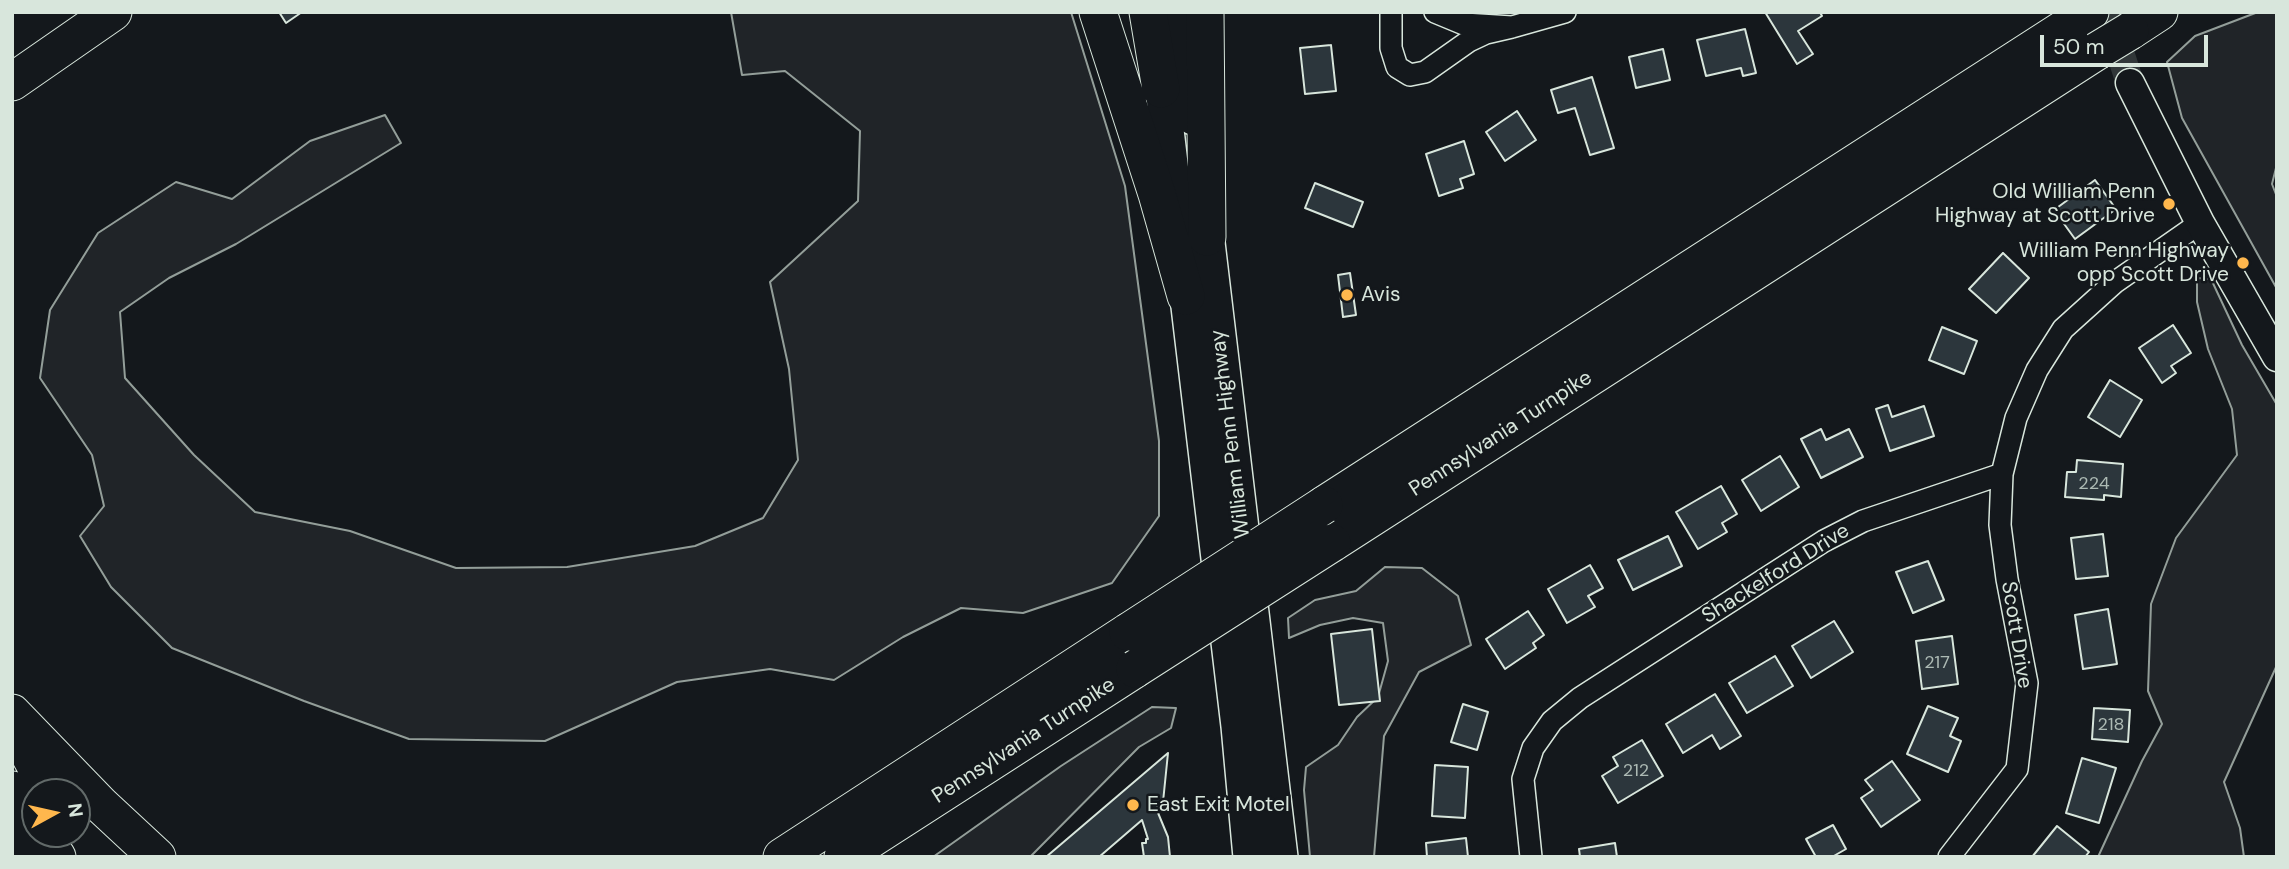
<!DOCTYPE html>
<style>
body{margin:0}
#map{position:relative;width:2289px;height:869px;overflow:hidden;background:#14181c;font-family:"DM Sans",sans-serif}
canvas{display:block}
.frame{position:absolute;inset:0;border:14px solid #d8e6dc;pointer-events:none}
.north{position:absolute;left:21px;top:778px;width:70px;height:70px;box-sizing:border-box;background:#14181c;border:2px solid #626a69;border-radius:50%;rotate:82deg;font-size:19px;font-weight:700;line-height:28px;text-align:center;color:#d8e6dc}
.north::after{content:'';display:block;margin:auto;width:24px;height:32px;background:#ffb74d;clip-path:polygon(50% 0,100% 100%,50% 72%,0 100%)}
.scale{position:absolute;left:2040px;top:35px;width:168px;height:32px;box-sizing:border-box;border:4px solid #d8e6dc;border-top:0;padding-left:9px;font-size:21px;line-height:24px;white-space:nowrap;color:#d8e6dc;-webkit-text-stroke:5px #14181c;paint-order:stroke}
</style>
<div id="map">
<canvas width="2289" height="869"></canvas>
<div class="frame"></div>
<div class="north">N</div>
<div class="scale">50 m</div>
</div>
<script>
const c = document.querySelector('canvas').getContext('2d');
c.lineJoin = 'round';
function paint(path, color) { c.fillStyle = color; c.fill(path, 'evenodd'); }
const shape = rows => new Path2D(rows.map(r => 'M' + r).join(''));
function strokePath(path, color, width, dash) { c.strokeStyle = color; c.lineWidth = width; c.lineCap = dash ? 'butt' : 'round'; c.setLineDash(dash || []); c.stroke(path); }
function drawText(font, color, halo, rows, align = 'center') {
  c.font = font + ' "DM Sans",sans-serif'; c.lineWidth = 5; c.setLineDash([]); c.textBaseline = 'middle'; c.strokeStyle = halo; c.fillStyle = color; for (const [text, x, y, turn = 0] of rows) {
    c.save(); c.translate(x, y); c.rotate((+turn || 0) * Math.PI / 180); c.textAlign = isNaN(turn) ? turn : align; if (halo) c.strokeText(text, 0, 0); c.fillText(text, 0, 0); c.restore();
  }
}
const green = shape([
 [731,12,1071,12,1125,186,1159,441,1159,516,1112,583,1023,613,961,608,903,637,834,680,770,669,677,682,545,741,409,739,304,701,172,648,111,587,80,536,104,506,92,455,40,378,50,310,98,233,176,182,232,199,310,141,385,115,401,143,236,244,169,278,120,312,125,378,194,455,255,512,350,531,456,568,567,567,695,546,763,518,798,460,789,369,770,282,858,201,860,131,785,71,742,75,731,12],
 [2258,12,2277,12,2277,164,2272,184,2277,197,2277,289,2182,118,2167,62,2195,36,2258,12],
 [2197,278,2211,279,2242,345,2277,405,2277,665,2224,782,2240,828,2244,857,2098,857,2142,761,2162,724,2148,691,2151,604,2176,538,2237,455,2232,409,2208,349,2197,302,2197,278],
 [1385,567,1422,568,1458,596,1471,645,1419,672,1384,736,1374,857,1310,857,1304,790,1306,767,1338,745,1357,717,1378,697,1388,661,1383,623,1353,618,1320,625,1289,638,1288,618,1315,600,1356,591,1385,567],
 [1152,707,1176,708,1171,728,1139,747,1030,857,933,857,1061,766,1152,707]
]);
const building = shape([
 [279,12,302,12,286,23,279,12],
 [1765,12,1820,12,1822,16,1798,31,1813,54,1797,64,1765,12],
 [1745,29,1756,73,1743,76,1741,68,1706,76,1697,40,1745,29],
 [1331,45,1336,91,1305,94,1300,48,1331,45],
 [1663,49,1670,80,1636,88,1629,57,1663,49],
 [1592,77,1614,148,1590,155,1575,108,1558,113,1551,90,1592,77],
 [1517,111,1536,140,1505,161,1486,132,1517,111],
 [1464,141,1474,174,1460,179,1463,188,1439,196,1426,154,1464,141],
 [2095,180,2116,209,2075,239,2054,210,2095,180],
 [1315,183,1363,202,1353,227,1305,208,1315,183],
 [2003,253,2029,278,1996,313,1969,289,2003,253],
 [1350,273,1356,315,1343,317,1338,275,1350,273],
 [2173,325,2191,353,2171,366,2176,373,2162,383,2139,348,2173,325],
 [1942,327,1977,341,1964,374,1929,360,1942,327],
 [2110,380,2142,400,2120,437,2088,417,2110,380],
 [1888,405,1892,417,1924,406,1934,436,1890,451,1876,409,1888,405],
 [1821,429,1826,440,1849,429,1863,457,1821,478,1801,439,1821,429],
 [1780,456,1799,487,1761,511,1742,480,1780,456],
 [2077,460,2123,464,2121,497,2104,495,2104,500,2065,497,2067,472,2076,472,2077,460],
 [1721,486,1737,514,1722,523,1727,532,1698,549,1676,512,1721,486],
 [2103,534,2108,576,2076,579,2071,538,2103,534],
 [1668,536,1682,566,1633,590,1618,560,1668,536],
 [1928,561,1944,600,1913,613,1896,572,1928,561],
 [1590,565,1603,588,1588,596,1595,607,1567,623,1548,589,1590,565],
 [2108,609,2117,664,2083,669,2075,615,2108,609],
 [1528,611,1544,635,1533,643,1536,648,1505,669,1486,639,1528,611],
 [1834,621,1853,652,1811,678,1792,646,1834,621],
 [1372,629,1380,701,1339,705,1331,634,1372,629],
 [1952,636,1958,684,1922,689,1916,641,1952,636],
 [1775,656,1793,686,1747,713,1729,683,1775,656],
 [1715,694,1741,736,1720,749,1712,735,1683,753,1666,724,1715,694],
 [1463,704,1488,712,1477,750,1451,742,1463,704],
 [1928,706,1958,718,1950,736,1961,741,1948,772,1907,754,1928,706],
 [2094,708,2130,710,2128,742,2092,739,2094,708],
 [1642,740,1663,776,1618,803,1602,776,1618,766,1613,757,1642,740],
 [1168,753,1163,802,1156,808,1168,837,1170,857,1144,857,1142,843,1146,843,1146,839,1148,839,1142,820,1099,857,1046,857,1168,753],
 [2082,758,2116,768,2099,823,2066,813,2082,758],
 [1892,761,1920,800,1881,827,1861,798,1873,790,1865,780,1892,761],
 [1435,765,1468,767,1465,818,1432,816,1435,765],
 [1833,825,1846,849,1832,857,1816,857,1806,839,1833,825],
 [2057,826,2089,852,2085,857,2032,857,2057,826],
 [1466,838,1468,857,1427,857,1426,843,1466,838],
 [1615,843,1617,857,1580,857,1579,849,1615,843]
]);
const secondaryTunnel = shape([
 [2107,12,2130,83]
]);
const minor = shape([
 [1391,12,1391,48,1397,67,1410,75,1425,72,1469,41,1486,33,1512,27],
 [1435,12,1464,24,1512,27,1565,12],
 [1531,857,1523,779,1533,748,1552,721,1580,698,1824,541,1863,521,2002,474,2016,418,2037,370,2063,329,2114,283,2200,223],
 [1949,857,2017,769,2027,683,2007,579,2000,525,2002,474]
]);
const secondary = shape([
 [2130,83,2200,223,2277,357]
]);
const trunk = shape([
 [1180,12,1193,118],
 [1159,63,1238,726,1250,857],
 [1204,209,1281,857]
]);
const motorway = shape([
 [1098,12,1157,194,1186,296],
 [1148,12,1161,89],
 [1205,12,1207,237],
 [2130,31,2159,12],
 [12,82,113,12],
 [1324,505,2090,12],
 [1332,543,2097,51],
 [12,713,101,805,157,857],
 [22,741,50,792],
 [12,790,35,824],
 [12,824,23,857],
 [42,834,57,857],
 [782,857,1128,632],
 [843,857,1135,669]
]);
const motorwayBridge = shape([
 [2097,51,2130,31],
 [1128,632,1324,505],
 [1135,669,1332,543]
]);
const markers = [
 [2169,204,7,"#ffb74d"],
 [2243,263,7,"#ffb74d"],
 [1347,295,7,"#ffb74d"],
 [1133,805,7,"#ffb74d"]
];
const numberNames = [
 ["224",2094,484],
 ["217",1937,663],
 ["218",2111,725],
 ["212",1636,771]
];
const poiNames = [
 ["Old William Penn",2155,192],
 ["Highway at Scott Drive",2155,216],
 ["William Penn Highway",2229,251],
 ["opp Scott Drive",2229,275],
 ["Avis",1361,295,"left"],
 ["East Exit Motel",1147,805,"left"]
];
const streetNames = [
 ["William Penn Highway",1231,434,-97],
 ["Pennsylvania Turnpike",1501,434,-33],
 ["Shackelford Drive",1776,574,-32],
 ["Scott Drive",2016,635,81],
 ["Pennsylvania Turnpike",1024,741,-33]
];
paint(green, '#202428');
strokePath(green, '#939e99', 2);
paint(building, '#2c363c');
strokePath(building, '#d8e6dc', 2);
strokePath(secondaryTunnel, '#313739', 28, [28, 14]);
strokePath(minor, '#d8e6dc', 24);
strokePath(secondary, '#d8e6dc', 31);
strokePath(trunk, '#d8e6dc', 36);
strokePath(motorway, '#d8e6dc', 39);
strokePath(minor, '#14181c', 21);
strokePath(secondary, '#14181c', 28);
strokePath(trunk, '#14181c', 33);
strokePath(motorway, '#14181c', 37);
strokePath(motorwayBridge, '#d8e6dc', 39, []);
strokePath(motorwayBridge, '#14181c', 37);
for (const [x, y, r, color] of markers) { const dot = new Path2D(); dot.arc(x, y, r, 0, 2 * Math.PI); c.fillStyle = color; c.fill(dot); strokePath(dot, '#14181c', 2.5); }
drawText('18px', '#adbab4', null, numberNames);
drawText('21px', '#d8e6dc', '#14181c', poiNames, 'right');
drawText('21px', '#d8e6dc', '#14181c', streetNames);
</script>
